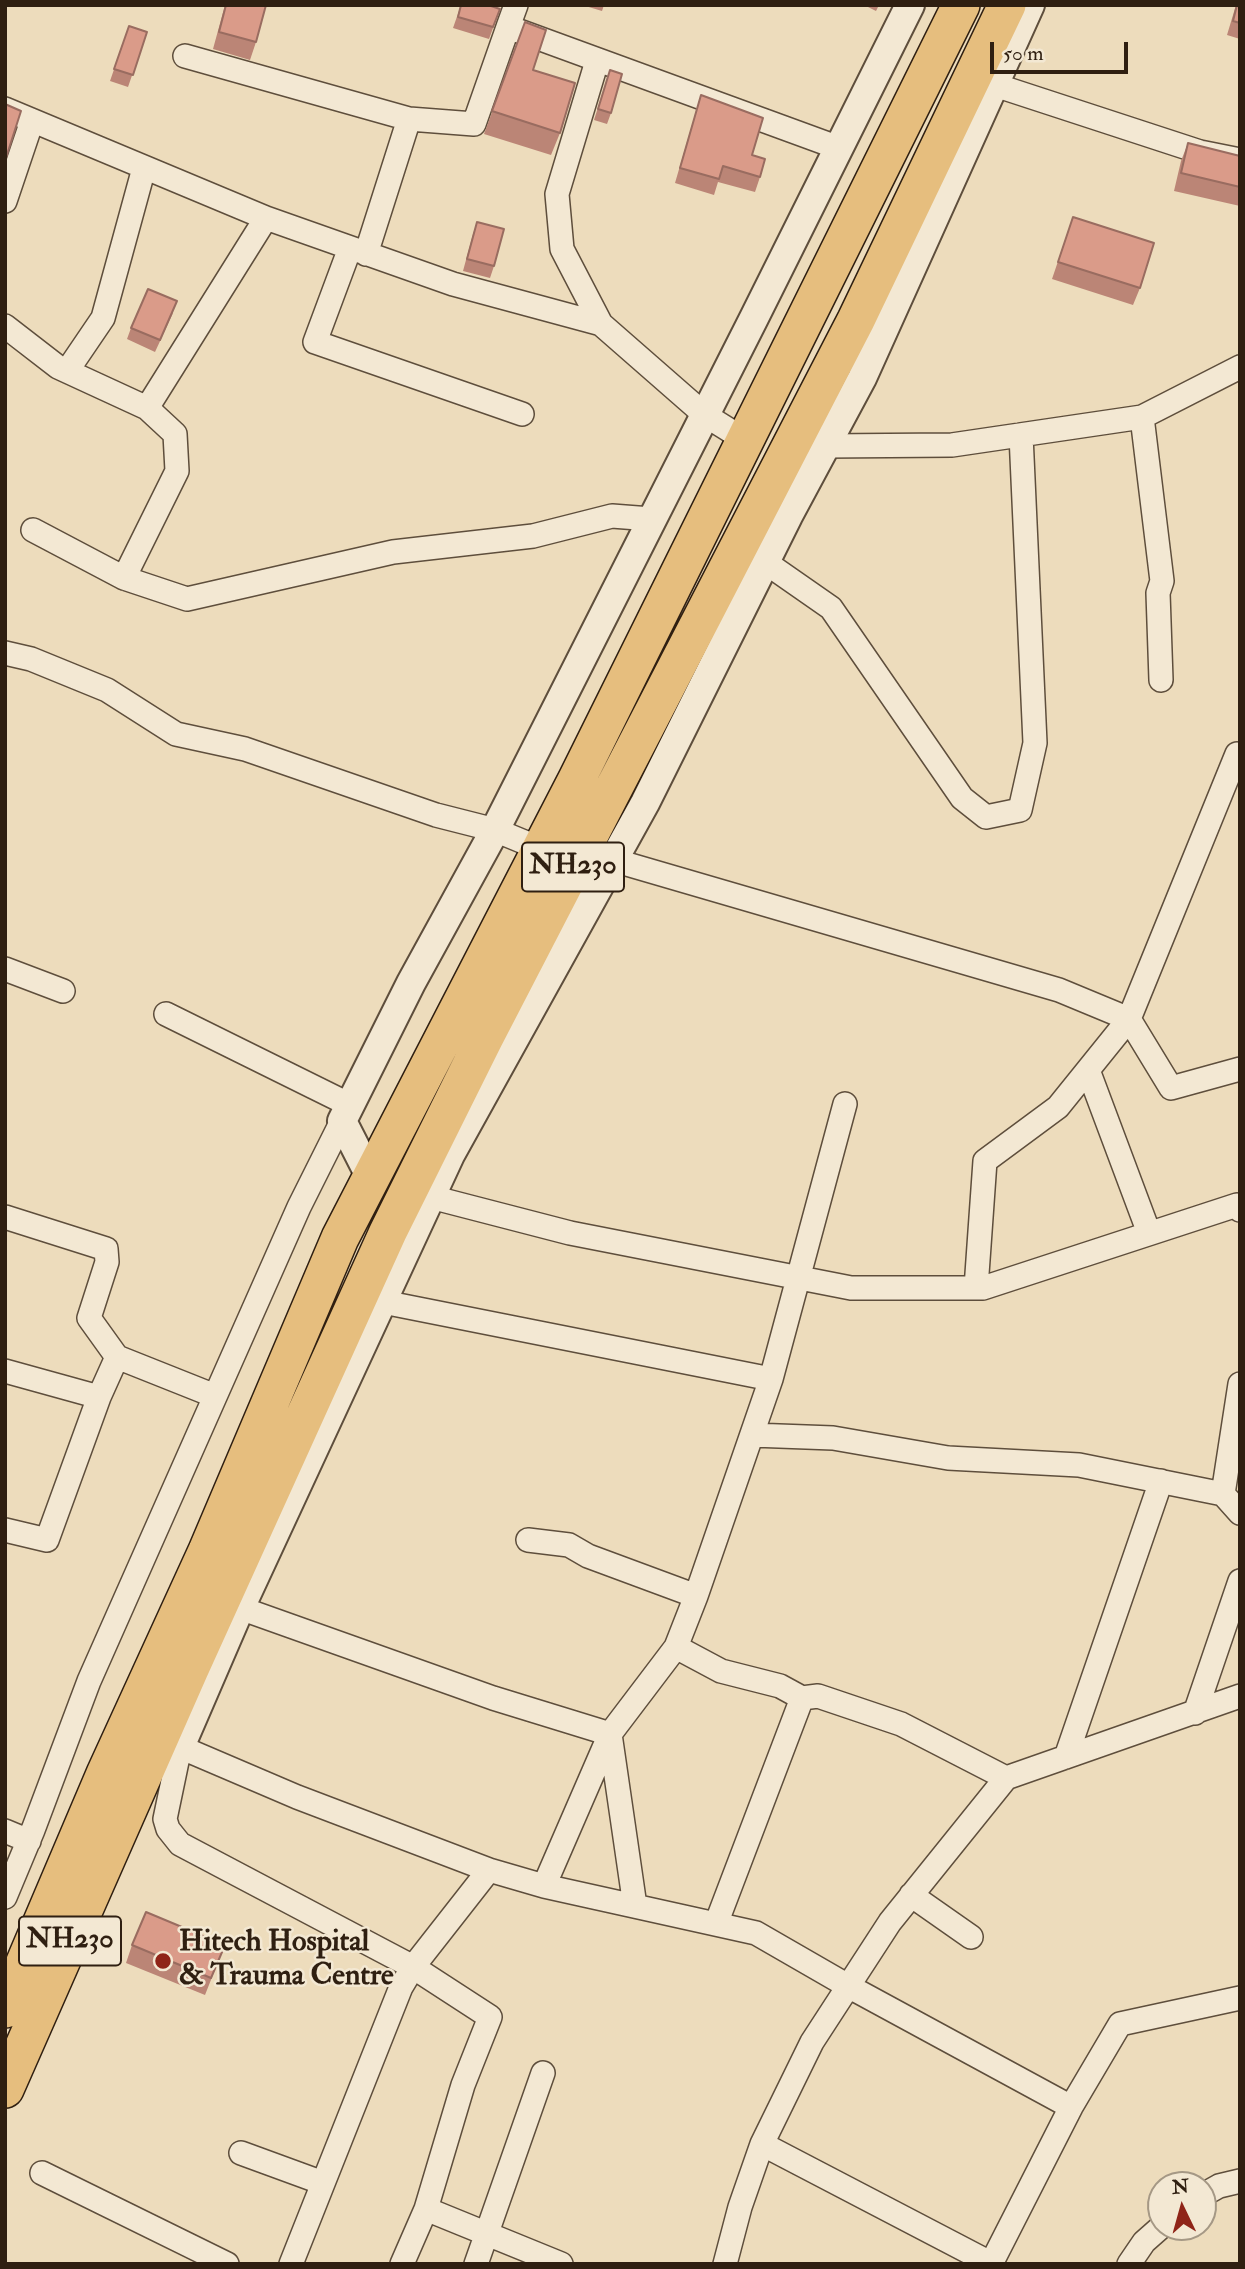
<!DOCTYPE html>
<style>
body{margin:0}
#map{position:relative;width:1245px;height:2269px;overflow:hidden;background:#eddcbc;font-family:"IM FELL Double Pica",serif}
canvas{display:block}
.frame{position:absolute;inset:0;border:7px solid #2f1f11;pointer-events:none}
.north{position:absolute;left:1147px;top:2171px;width:70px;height:70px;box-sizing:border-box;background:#f3e8d3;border:2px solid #a59885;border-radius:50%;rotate:355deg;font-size:19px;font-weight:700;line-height:28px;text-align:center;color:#2f1f11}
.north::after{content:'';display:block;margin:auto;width:24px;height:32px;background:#8f2418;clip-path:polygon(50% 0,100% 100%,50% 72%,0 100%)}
.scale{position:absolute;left:990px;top:42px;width:138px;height:32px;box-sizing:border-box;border:4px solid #2f1f11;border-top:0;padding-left:9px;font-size:21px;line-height:24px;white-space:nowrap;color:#2f1f11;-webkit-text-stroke:5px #f3e8d3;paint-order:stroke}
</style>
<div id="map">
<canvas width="1245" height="2269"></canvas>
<div class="frame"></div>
<div class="north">N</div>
<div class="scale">50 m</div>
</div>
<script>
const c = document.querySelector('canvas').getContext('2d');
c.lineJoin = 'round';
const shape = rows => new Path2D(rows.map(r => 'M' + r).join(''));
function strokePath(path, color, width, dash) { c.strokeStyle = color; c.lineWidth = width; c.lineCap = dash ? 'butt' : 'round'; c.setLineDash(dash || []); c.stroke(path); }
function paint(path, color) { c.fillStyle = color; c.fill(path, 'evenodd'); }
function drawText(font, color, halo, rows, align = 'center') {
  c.font = font + ' "IM FELL Double Pica",serif'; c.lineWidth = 5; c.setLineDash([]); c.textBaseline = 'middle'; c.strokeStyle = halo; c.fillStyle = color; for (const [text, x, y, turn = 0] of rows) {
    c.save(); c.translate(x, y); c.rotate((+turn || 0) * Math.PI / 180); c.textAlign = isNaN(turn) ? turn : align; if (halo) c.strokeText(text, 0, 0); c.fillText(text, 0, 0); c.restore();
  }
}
const minor = shape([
 [508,27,516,5],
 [185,56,409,119],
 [597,61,557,194,562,249,601,324],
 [995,85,1200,152,1240,160],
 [5,109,266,218,453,284,601,324,705,415,745,440],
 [5,201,32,121],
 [350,248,315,342,522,414],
 [366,254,409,119,474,124,508,27,839,148],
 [5,326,58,367,147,408,175,434,177,471,124,578,187,599,393,552,533,536,612,516,651,519],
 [67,371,103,318,144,168],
 [147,408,266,218],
 [1142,417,1162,581,1158,593,1161,680],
 [825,446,952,445,1142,417,1240,367],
 [33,530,124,578],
 [765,562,831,608,962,798,986,817,1020,810,1035,743,1021,435],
 [5,653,31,659,107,690,176,734,245,749,436,815,495,830,541,849],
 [613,860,1059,990,1129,1019,1171,1088,1240,1069],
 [5,969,63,991],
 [166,1014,350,1105],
 [1088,1070,1149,1233],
 [431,1197,570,1233,851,1288,983,1288,1237,1205,1240,1210],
 [5,1217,106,1249,107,1262,89,1318,117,1357,215,1396],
 [976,1288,985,1161,1058,1107,1129,1019,1237,754],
 [383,1302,771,1379],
 [5,1371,99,1397],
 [752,1435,833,1438,948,1458,1079,1465,1223,1494,1240,1513],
 [1223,1494,1240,1384],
 [5,1530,47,1540,99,1397,117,1357],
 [528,1540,569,1545,588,1556,696,1596],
 [240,1608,493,1698,610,1734,635,1906],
 [676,1647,721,1671,780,1686,802,1698,818,1696,901,1724,1006,1778],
 [1195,1713,1240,1581],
 [1066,1757,1161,1481],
 [5,1831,29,1841],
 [489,1870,544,1886,756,1933,848,1986,1071,2107],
 [544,1886,610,1734,676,1647,696,1596,771,1379,845,1104],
 [911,1895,971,1937],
 [5,1897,33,1830,89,1681,299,1207,342,1121],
 [716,1924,802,1698],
 [762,2144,992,2264],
 [241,2153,323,2183],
 [42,2173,227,2264],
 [1203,2195,1219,2186,1240,2181],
 [426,2209,561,2264],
 [291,2264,401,1987,413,1967,489,1870,297,1797,180,1747,165,1819,168,1829,180,1844,413,1967,490,2017,463,2085,426,2209,402,2264],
 [476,2264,543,2073],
 [725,2264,740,2207,762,2144,812,2042,890,1922,1006,1778,1240,1696],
 [991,2264,1071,2107,1120,2024,1240,1998],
 [1129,2264,1144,2242,1161,2227]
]);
const tertiary = shape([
 [370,1176,342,1121,411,983,495,830,754,318,910,5],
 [140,1731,180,1747,240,1608,450,1155,645,803,788,516,862,378,1030,5]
]);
const trunk = shape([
 [5,2009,105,1774,207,1551,340,1238,577,779,961,5],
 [5,2089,190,1669,388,1232,484,1039,856,320,1007,5]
]);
const wall = shape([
 [225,5,266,5,256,42,250,60,213,49],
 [461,5,500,9,489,39,453,28],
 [582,5,604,5,602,11],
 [864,5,879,5,876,11],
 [1236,5,1240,5,1240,39,1227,35],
 [525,22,533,70,560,133,551,155,484,134],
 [129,26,147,32,128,87,110,81],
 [610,70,611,113,607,124,594,120],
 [701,95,752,155,760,177,755,192,718,182,714,195,675,183,696,111],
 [1188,143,1240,156,1240,206,1174,191,1181,161],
 [1073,217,1140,288,1133,305,1052,279],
 [477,222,494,266,490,278,463,271,473,234],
 [173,313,155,352,127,339,131,328],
 [132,1945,218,1962,205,1995,126,1963]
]);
const building = shape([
 [226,5,266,5,256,42,219,32,226,5],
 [461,5,488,5,500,9,493,27,458,17,461,5],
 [1237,5,1240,5,1240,23,1233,21,1237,5],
 [525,22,546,30,533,70,575,83,560,133,492,111,525,22],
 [129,26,147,32,133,75,114,69,129,26],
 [610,70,622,74,611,113,598,109,610,70],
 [701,95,763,118,752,155,765,159,760,177,723,166,719,179,680,168,701,95],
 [5,104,21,111,5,161,5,104],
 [1188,143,1240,156,1240,187,1181,173,1188,143],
 [1073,217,1154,243,1140,288,1058,262,1073,217],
 [477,222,504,229,494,266,467,259,477,222],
 [148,289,177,301,160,340,131,328,148,289],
 [146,1912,225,1945,211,1978,132,1945,146,1912]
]);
const markers = [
 [163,1961,9,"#8f2418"]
];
const shields = [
 [573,867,102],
 [70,1941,102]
];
const shieldNames = [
 ["NH230",573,867],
 ["NH230",70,1941]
];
const poiNames = [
 ["Hitech Hospital",179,1944],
 ["& Trauma Centre",179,1978]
];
strokePath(minor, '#5e4e3c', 26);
strokePath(tertiary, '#5e4e3c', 32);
strokePath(trunk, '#2f1f11', 40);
strokePath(minor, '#f3e8d3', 23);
strokePath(tertiary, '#f3e8d3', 28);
strokePath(trunk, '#e6be7e', 37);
paint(wall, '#bb8576');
paint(building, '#da9b89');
strokePath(building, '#996c60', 2);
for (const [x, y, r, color] of markers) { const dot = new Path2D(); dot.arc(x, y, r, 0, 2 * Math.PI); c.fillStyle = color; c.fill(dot); strokePath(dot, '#f3e8d3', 2.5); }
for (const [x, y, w] of shields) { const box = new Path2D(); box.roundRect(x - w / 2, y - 24.5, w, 49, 5); c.fillStyle = '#f3e8d3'; c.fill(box); strokePath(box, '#2f1f11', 2); }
drawText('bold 28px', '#2f1f11', null, shieldNames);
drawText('bold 30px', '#2f1f11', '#f3e8d3', poiNames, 'left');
</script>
